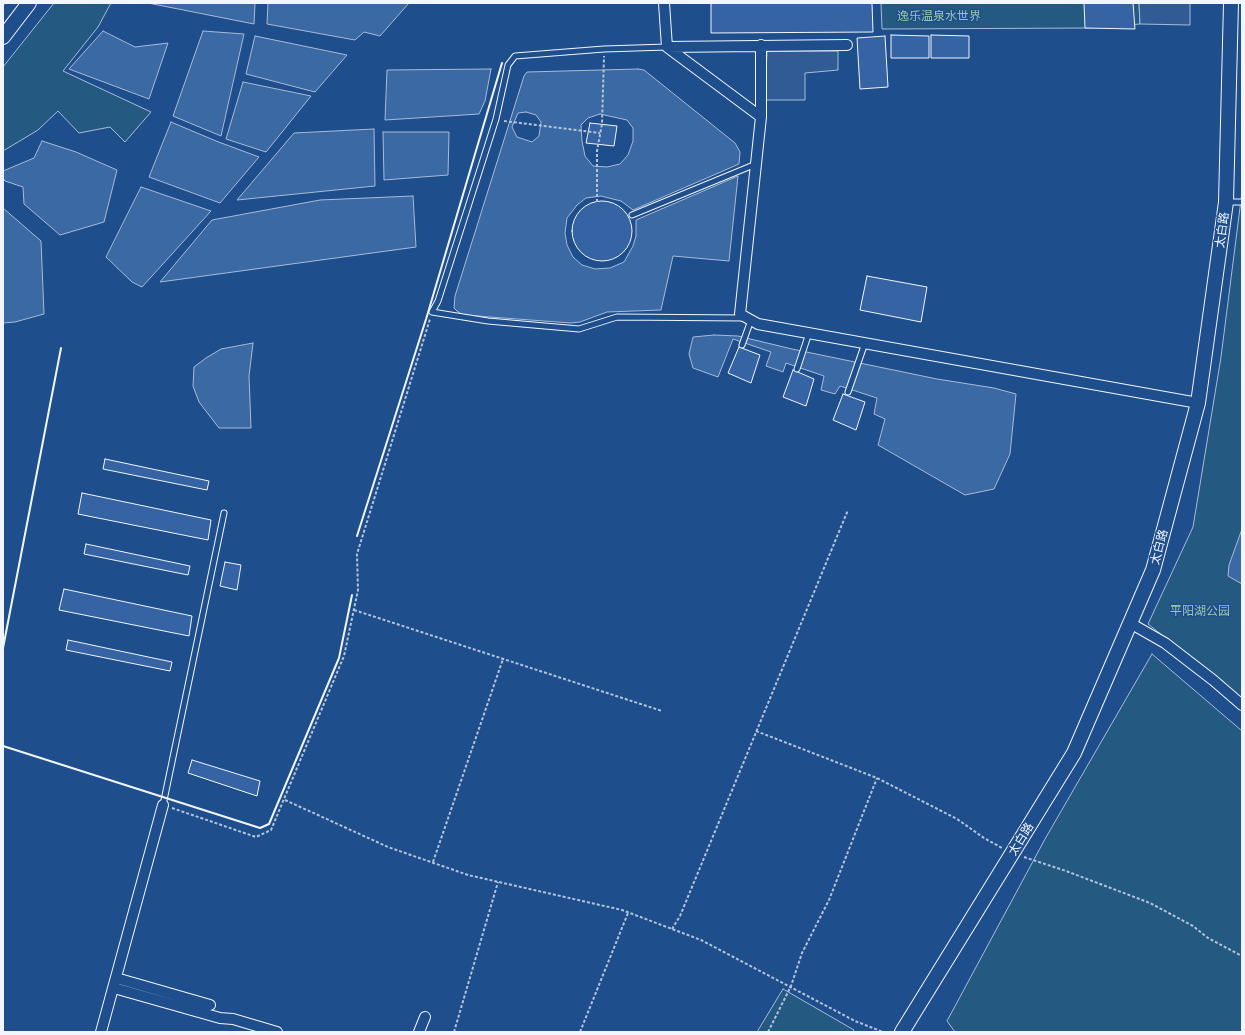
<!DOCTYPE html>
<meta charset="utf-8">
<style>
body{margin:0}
#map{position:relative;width:1245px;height:1035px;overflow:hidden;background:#1f4e8c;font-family:Barlow,sans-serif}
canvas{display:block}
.frame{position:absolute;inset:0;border:4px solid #f2f6ff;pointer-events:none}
</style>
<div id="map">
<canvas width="1245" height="1035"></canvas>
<div class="frame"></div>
</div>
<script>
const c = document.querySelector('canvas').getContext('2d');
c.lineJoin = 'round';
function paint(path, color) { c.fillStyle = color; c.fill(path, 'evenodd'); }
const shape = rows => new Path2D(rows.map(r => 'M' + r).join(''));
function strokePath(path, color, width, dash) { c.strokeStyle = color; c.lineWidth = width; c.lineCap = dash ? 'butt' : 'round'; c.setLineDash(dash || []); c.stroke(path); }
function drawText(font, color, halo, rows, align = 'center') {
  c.font = font + ' Barlow,"Noto Sans SC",sans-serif'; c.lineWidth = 3; c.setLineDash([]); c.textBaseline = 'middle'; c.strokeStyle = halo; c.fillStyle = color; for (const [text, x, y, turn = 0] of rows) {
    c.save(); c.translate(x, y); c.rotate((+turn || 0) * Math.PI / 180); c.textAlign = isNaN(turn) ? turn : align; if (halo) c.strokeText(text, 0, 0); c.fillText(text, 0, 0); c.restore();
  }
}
const green = shape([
 [54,3,111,3,98,27,63,71,151,112,125,142,110,127,79,133,58,111,38,130,3,151,3,67,54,3],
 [881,3,1139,3,1140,24,1087,28,882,29,881,3],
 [1242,192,1242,699,1148,624,1193,527,1221,357,1242,192],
 [1152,654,1242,731,1242,1032,955,1032,947,1021,1045,839,1152,654],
 [783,989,854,1030,853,1032,757,1032,783,989]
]);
const parking = shape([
 [1139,3,1190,3,1190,25,1140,24,1139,3],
 [767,51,838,51,838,70,805,73,805,100,765,100,767,51]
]);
const water = shape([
 [148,3,255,3,254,24,148,3],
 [268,3,409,3,380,36,364,32,355,40,267,24,268,3],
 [103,31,135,47,168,43,149,99,69,69,103,31],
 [203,31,244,34,221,136,173,116,203,31],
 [255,36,347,55,315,92,246,74,255,36],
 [491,69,485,101,479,114,385,120,387,70,491,69],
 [638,69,644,70,735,143,740,152,739,164,633,210,621,201,601,196,586,198,577,205,567,218,565,233,567,245,573,257,582,265,595,269,610,268,624,262,633,246,636,236,636,220,738,176,729,261,673,256,661,310,607,312,580,322,571,323,463,315,457,311,454,308,455,296,524,76,527,72,638,69],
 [526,112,536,115,541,122,539,136,532,142,517,137,512,127,518,113,526,112],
 [600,114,627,120,633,128,633,141,628,155,620,164,607,167,593,166,585,156,582,141,581,125,588,118,600,114],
 [243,82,311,96,266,152,226,139,243,82],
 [171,122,216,141,259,157,220,203,149,177,171,122],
 [374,129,375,186,237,200,294,133,374,129],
 [383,132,449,132,448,175,384,180,383,132],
 [42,141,76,152,117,170,104,222,60,235,24,204,23,187,5,181,3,178,3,171,34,158,42,141],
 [141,187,211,211,142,287,132,282,106,257,141,187],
 [413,196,416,247,160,282,212,220,320,200,413,196],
 [3,208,41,241,44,314,15,322,3,323,3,208],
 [714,335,738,336,792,349,937,379,994,388,1016,394,1010,454,994,489,965,495,878,445,885,419,874,414,877,398,840,386,835,394,821,390,824,376,786,363,783,372,766,366,771,352,733,339,718,377,693,368,689,354,693,337,714,335],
 [253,343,249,376,251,428,219,428,199,402,193,386,194,367,206,358,221,349,253,343],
 [1242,529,1242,584,1228,576,1229,565,1242,529]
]);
const building = shape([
 [711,3,872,3,873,32,711,33,711,3],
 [1084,3,1133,3,1135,29,1085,28,1084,3],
 [891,35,929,36,929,58,891,58,891,35],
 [931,35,969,36,969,58,931,58,931,35],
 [885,36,888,87,860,89,857,38,885,36],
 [590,123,617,126,614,146,586,143,590,123],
 '572 231a30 30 0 1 1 60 0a30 30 0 1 1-60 0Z',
 [867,276,927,287,921,322,860,310,867,276],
 [739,347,760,355,751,383,728,373,739,347],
 [793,370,814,379,806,406,783,397,793,370],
 [843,394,865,402,856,430,833,420,843,394],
 [105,459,209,481,207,490,103,469,105,459],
 [82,493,211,520,208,540,78,514,82,493],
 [86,544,190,566,188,575,84,554,86,544],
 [225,562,241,565,237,590,220,586,225,562],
 [64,589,192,616,189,636,59,610,64,589],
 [68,640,172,662,170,671,66,650,68,640],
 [192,760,260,781,257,796,188,773,192,760]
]);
const path = shape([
 [3,5,4,3],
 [504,121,600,133],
 [597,202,597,151,602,124,604,56],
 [3,470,4,470],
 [354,610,662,711],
 [756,731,877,778,957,819,984,838,1002,848],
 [285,800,388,847,468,875,622,910,701,940,855,1021,883,1032],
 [172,808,256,837,271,830,344,656,358,590,357,554,430,319],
 [1024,857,1066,871,1150,903,1193,926,1208,938,1242,956],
 [433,862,503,659],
 [672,929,680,916,848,510],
 [454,1032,498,882],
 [580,1032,628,913],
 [768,1032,791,986,802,953,829,900,877,778]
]);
const lane = shape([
 [667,47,604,49,515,56,508,65,496,119,438,301,432,312,488,321,579,329,617,317,744,318],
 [1227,202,1242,202],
 [632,215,756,164],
 [742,345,751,320],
 [797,369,809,333],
 [848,392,865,343],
 [163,805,224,513]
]);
const street = shape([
 [664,3,667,47,761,117],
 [761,45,761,117,740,314,758,324,1198,403],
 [667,47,847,45],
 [1130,623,1165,643,1213,680,1242,705],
 [116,978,210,1005],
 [114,988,220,1018,233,1019,277,1032],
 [101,1032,163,805],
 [419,1032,425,1017]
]);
const secondary = shape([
 [3,37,29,3],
 [902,1032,1074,753,1153,570,1198,403,1226,202,1231,3]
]);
const wall = shape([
 [357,536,427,316,502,63],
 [3,648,61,348],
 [3,746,260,828,269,824,339,658,352,595]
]);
const parkNames = [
 ["逸乐温泉水世界",939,16],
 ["平阳湖公园",1200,611]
];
const streetNames = [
 ["太白路",1222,230,-82],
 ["太白路",1159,547,-75],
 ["太白路",1021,839,-58]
];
paint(green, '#245a82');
strokePath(green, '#a8bbd7', 1);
paint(parking, '#305b95');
strokePath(parking, '#a8bbd7', 1);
paint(water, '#3b69a3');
strokePath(water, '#a8bbd7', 1);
paint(building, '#3563a3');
strokePath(building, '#f2f6ff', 1);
strokePath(lane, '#f2f6ff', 7);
strokePath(street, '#f2f6ff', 12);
strokePath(secondary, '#f2f6ff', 16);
strokePath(path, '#b3c4dc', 2, [3, 2]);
strokePath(lane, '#1f4e8c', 5);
strokePath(street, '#1f4e8c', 10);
strokePath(secondary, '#1f4e8c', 14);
strokePath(wall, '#f2f6ff', 2);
drawText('12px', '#97c8a6', '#1f4e8c', parkNames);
drawText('12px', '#f2f6ff', '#1f4e8c', streetNames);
</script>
